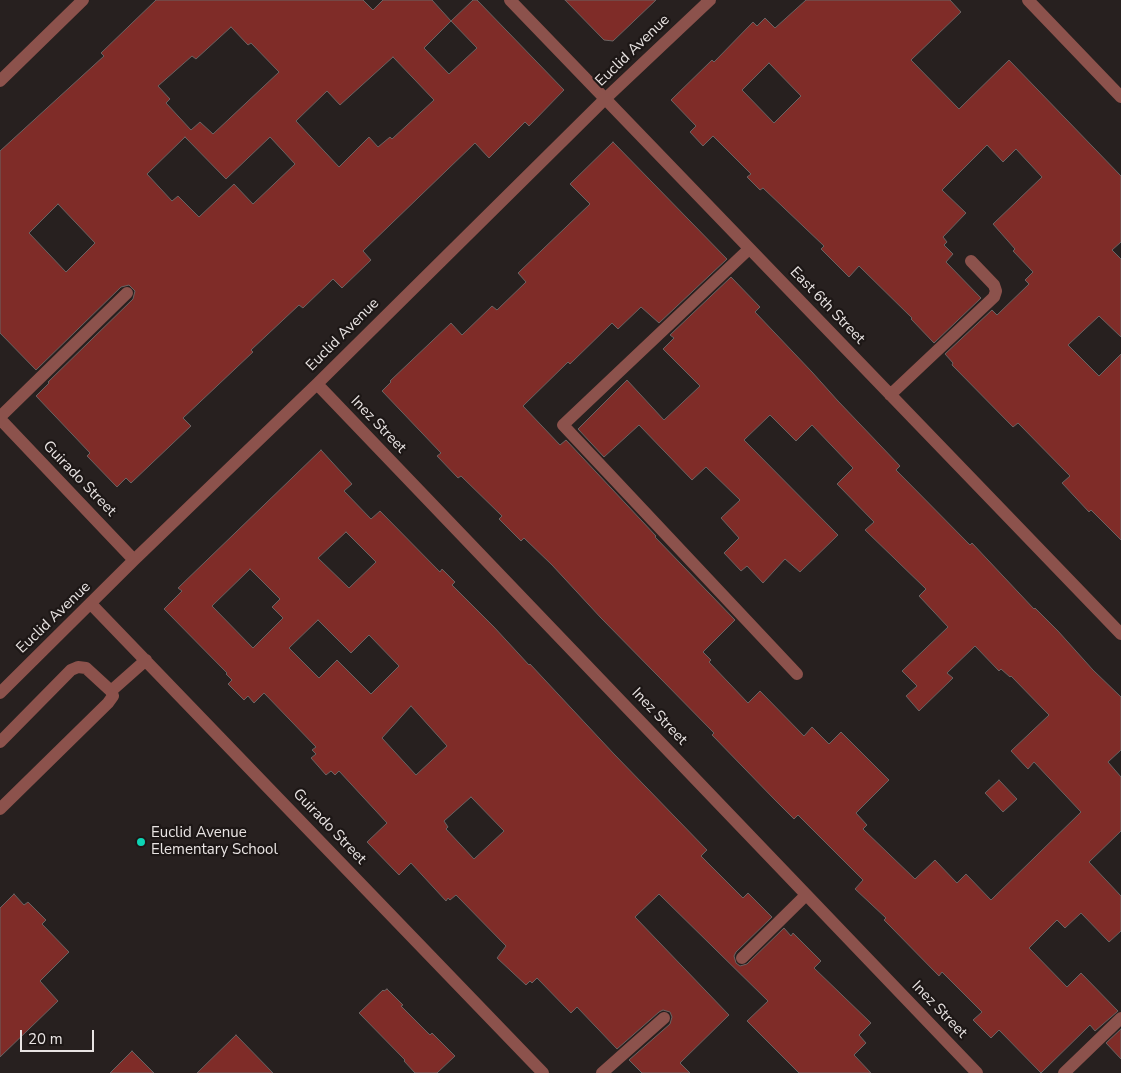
<!DOCTYPE html>
<style>
body{margin:0}
#map{position:relative;width:1121px;height:1073px;overflow:hidden;background:#27201f;font-family:"Nunito Sans",sans-serif}
canvas{display:block}
.scale{position:absolute;left:20px;top:1030px;width:74px;height:22px;box-sizing:border-box;border:2px solid #e9e4e3;border-top:0;padding-left:6px;font-size:15px;line-height:18px;white-space:nowrap;color:#e9e4e3;-webkit-text-stroke:4px #1d1716;paint-order:stroke}
</style>
<div id="map">
<canvas width="1121" height="1073"></canvas>
<div class="scale">20 m</div>
</div>
<script>
const c = document.querySelector('canvas').getContext('2d');
c.lineJoin = 'round';
function paint(path, color) { c.fillStyle = color; c.fill(path, 'evenodd'); }
const shape = rows => new Path2D(rows.map(r => 'M' + r).join(''));
function strokePath(path, color, width, dash) { c.strokeStyle = color; c.lineWidth = width; c.lineCap = dash ? 'butt' : 'round'; c.setLineDash(dash || []); c.stroke(path); }
function drawText(font, color, halo, rows, align = 'center') {
  c.font = font + ' "Nunito Sans",sans-serif'; c.lineWidth = 4.5; c.setLineDash([]); c.textBaseline = 'middle'; c.strokeStyle = halo; c.fillStyle = color; for (const [text, x, y, turn = 0] of rows) {
    c.save(); c.translate(x, y); c.rotate((+turn || 0) * Math.PI / 180); c.textAlign = isNaN(turn) ? turn : align; if (halo) c.strokeText(text, 0, 0); c.fillText(text, 0, 0); c.restore();
  }
}
const building = shape([
 [156,0,363,0,373,10,383,0,432,0,451,21,424,48,449,74,477,48,451,21,473,0,477,0,564,90,529,126,525,122,489,158,475,143,363,251,371,260,342,288,333,279,303,308,299,305,251,350,253,352,183,418,191,426,131,483,126,478,117,487,87,456,90,453,36,396,49,383,48,382,133,299,135,291,129,285,121,287,36,370,0,333,0,151,104,56,101,53,156,0],
 [231,27,248,45,251,43,279,72,213,134,200,122,191,130,166,103,170,99,158,86,192,56,196,59,231,27],
 [393,57,434,100,392,139,390,137,378,147,369,137,339,167,296,121,327,91,340,105,393,57],
 [185,137,226,179,270,137,295,164,253,204,234,184,199,217,178,196,172,201,147,174,185,137],
 [58,204,95,243,66,272,29,233,58,204],
 [565,0,656,0,613,41,604,40,565,0],
 [806,0,950,0,961,12,911,60,959,109,1009,60,1121,176,1121,242,1112,250,1121,259,1121,337,1099,316,1068,345,1099,376,1121,354,1121,540,1091,510,1089,512,1062,483,1070,476,1018,423,1013,427,952,365,953,363,945,354,992,310,997,315,1029,284,1025,280,1033,272,1013,251,1015,249,993,224,1042,177,1016,149,1003,162,987,145,942,190,966,213,943,237,947,242,944,245,953,254,946,262,981,298,934,343,911,319,912,318,859,266,849,277,821,249,824,246,763,188,760,190,747,177,751,174,713,136,703,146,690,132,696,126,671,100,712,60,714,62,753,22,757,26,765,18,775,28,806,0],
 [769,63,801,96,774,123,742,90,769,63],
 [613,142,727,259,659,323,641,307,618,329,612,323,570,364,568,362,523,406,560,445,566,440,656,536,655,537,735,620,703,652,711,660,709,662,748,703,760,691,804,736,812,727,829,744,841,732,889,780,856,813,867,825,863,829,915,879,935,860,957,883,966,874,991,900,1081,812,1034,762,1028,769,1011,751,1049,715,1011,676,1010,677,1001,669,999,671,975,646,947,673,953,678,919,711,906,696,917,686,902,671,948,627,919,596,926,589,865,530,874,522,837,484,853,468,812,425,796,441,770,415,744,440,838,535,800,572,785,559,763,583,747,566,741,571,724,553,739,538,721,518,740,500,706,467,692,480,639,425,604,457,578,429,627,380,664,420,700,386,663,349,674,338,670,335,731,277,760,307,755,312,812,372,838,401,900,466,896,470,970,545,972,543,1034,609,1035,608,1058,631,1093,670,1121,697,1121,750,1108,762,1121,777,1121,831,1089,862,1121,896,1121,931,1109,942,1081,913,1065,928,1057,920,1029,948,1067,987,1081,973,1118,1011,1095,1031,1090,1025,1041,1073,999,1030,991,1038,973,1020,982,1012,942,972,939,976,889,925,884,920,886,918,855,889,863,880,798,815,794,819,775,800,712,735,714,733,601,618,552,565,524,538,521,541,499,519,502,516,461,476,458,478,437,456,441,453,382,391,391,382,390,381,451,323,462,335,492,306,497,310,526,282,518,273,590,204,570,184,613,142],
 [321,450,352,484,344,491,371,519,380,511,440,572,442,569,455,582,452,585,494,627,529,665,530,664,614,754,707,850,701,856,743,898,748,893,772,917,736,952,734,956,736,963,740,966,747,964,784,928,791,936,793,933,821,961,814,968,871,1023,859,1035,866,1043,854,1055,871,1073,799,1073,747,1021,768,1001,659,894,635,917,729,1015,680,1063,690,1073,642,1073,629,1060,670,1024,672,1017,670,1012,663,1010,659,1012,617,1049,577,1007,571,1013,537,978,532,983,530,981,526,985,497,958,506,946,456,895,450,900,448,898,446,901,411,863,399,875,367,842,387,823,339,771,335,775,331,771,326,775,311,758,316,754,312,750,316,747,264,693,254,703,248,696,244,700,228,684,232,680,226,674,227,673,164,609,182,591,178,588,321,450],
 [346,532,376,562,349,588,318,558,346,532],
 [250,569,280,599,272,607,283,618,253,648,212,606,250,569],
 [318,620,351,653,369,635,399,666,371,694,337,660,319,678,289,648,318,620],
 [411,706,447,746,416,775,382,738,411,706],
 [471,797,504,831,474,859,446,829,448,827,444,821,471,797],
 [999,780,1017,799,1003,812,985,793,999,780],
 [14,894,24,905,28,902,46,920,42,924,69,952,40,981,58,1001,0,1057,0,908,14,894],
 [387,989,403,1005,401,1006,430,1035,432,1033,455,1056,437,1073,415,1073,404,1061,405,1060,359,1013,383,990,384,991,387,989],
 [1121,1029,1121,1059,1106,1043,1121,1029],
 [236,1035,273,1073,197,1073,236,1035],
 [132,1051,154,1073,110,1073,132,1051]
]);
const minor = shape([
 [510,0,1121,634],
 [1028,0,1121,97],
 [0,81,83,0],
 [749,249,563,425,797,674],
 [317,384,977,1073],
 [890,395,994,297,996,291,994,285,971,261],
 [0,417,127,293],
 [0,419,134,560],
 [91,604,543,1073],
 [111,691,146,660],
 [0,693,134,560,317,384,605,99,710,0],
 [0,742,71,670,78,667,86,668,111,691,113,696,108,703,0,809],
 [742,958,806,895],
 [602,1073,664,1018],
 [1064,1073,1121,1018]
]);
const markers = [
 [141,842,5,"#0dd5b5"]
];
const streetNames = [
 ["Euclid Avenue",633,51,-44],
 ["East 6th Street",827,306,46],
 ["Euclid Avenue",343,335,-45],
 ["Inez Street",378,425,46],
 ["Guirado Street",79,479,46],
 ["Euclid Avenue",54,618,-44],
 ["Inez Street",659,717,46],
 ["Guirado Street",329,827,46],
 ["Inez Street",939,1010,46]
];
const poiNames = [
 ["Euclid Avenue",151,833],
 ["Elementary School",151,850]
];
paint(building, '#7f2c28');
strokePath(building, '#6b6362', 1);
strokePath(minor, '#8c524c', 12);
for (const [x, y, r, color] of markers) { const dot = new Path2D(); dot.arc(x, y, r, 0, 2 * Math.PI); c.fillStyle = color; c.fill(dot); strokePath(dot, '#1d1716', 2); }
drawText('15px', '#e9e4e3', '#1d1716', streetNames);
drawText('15px', '#e9e4e3', '#1d1716', poiNames, 'left');
</script>
